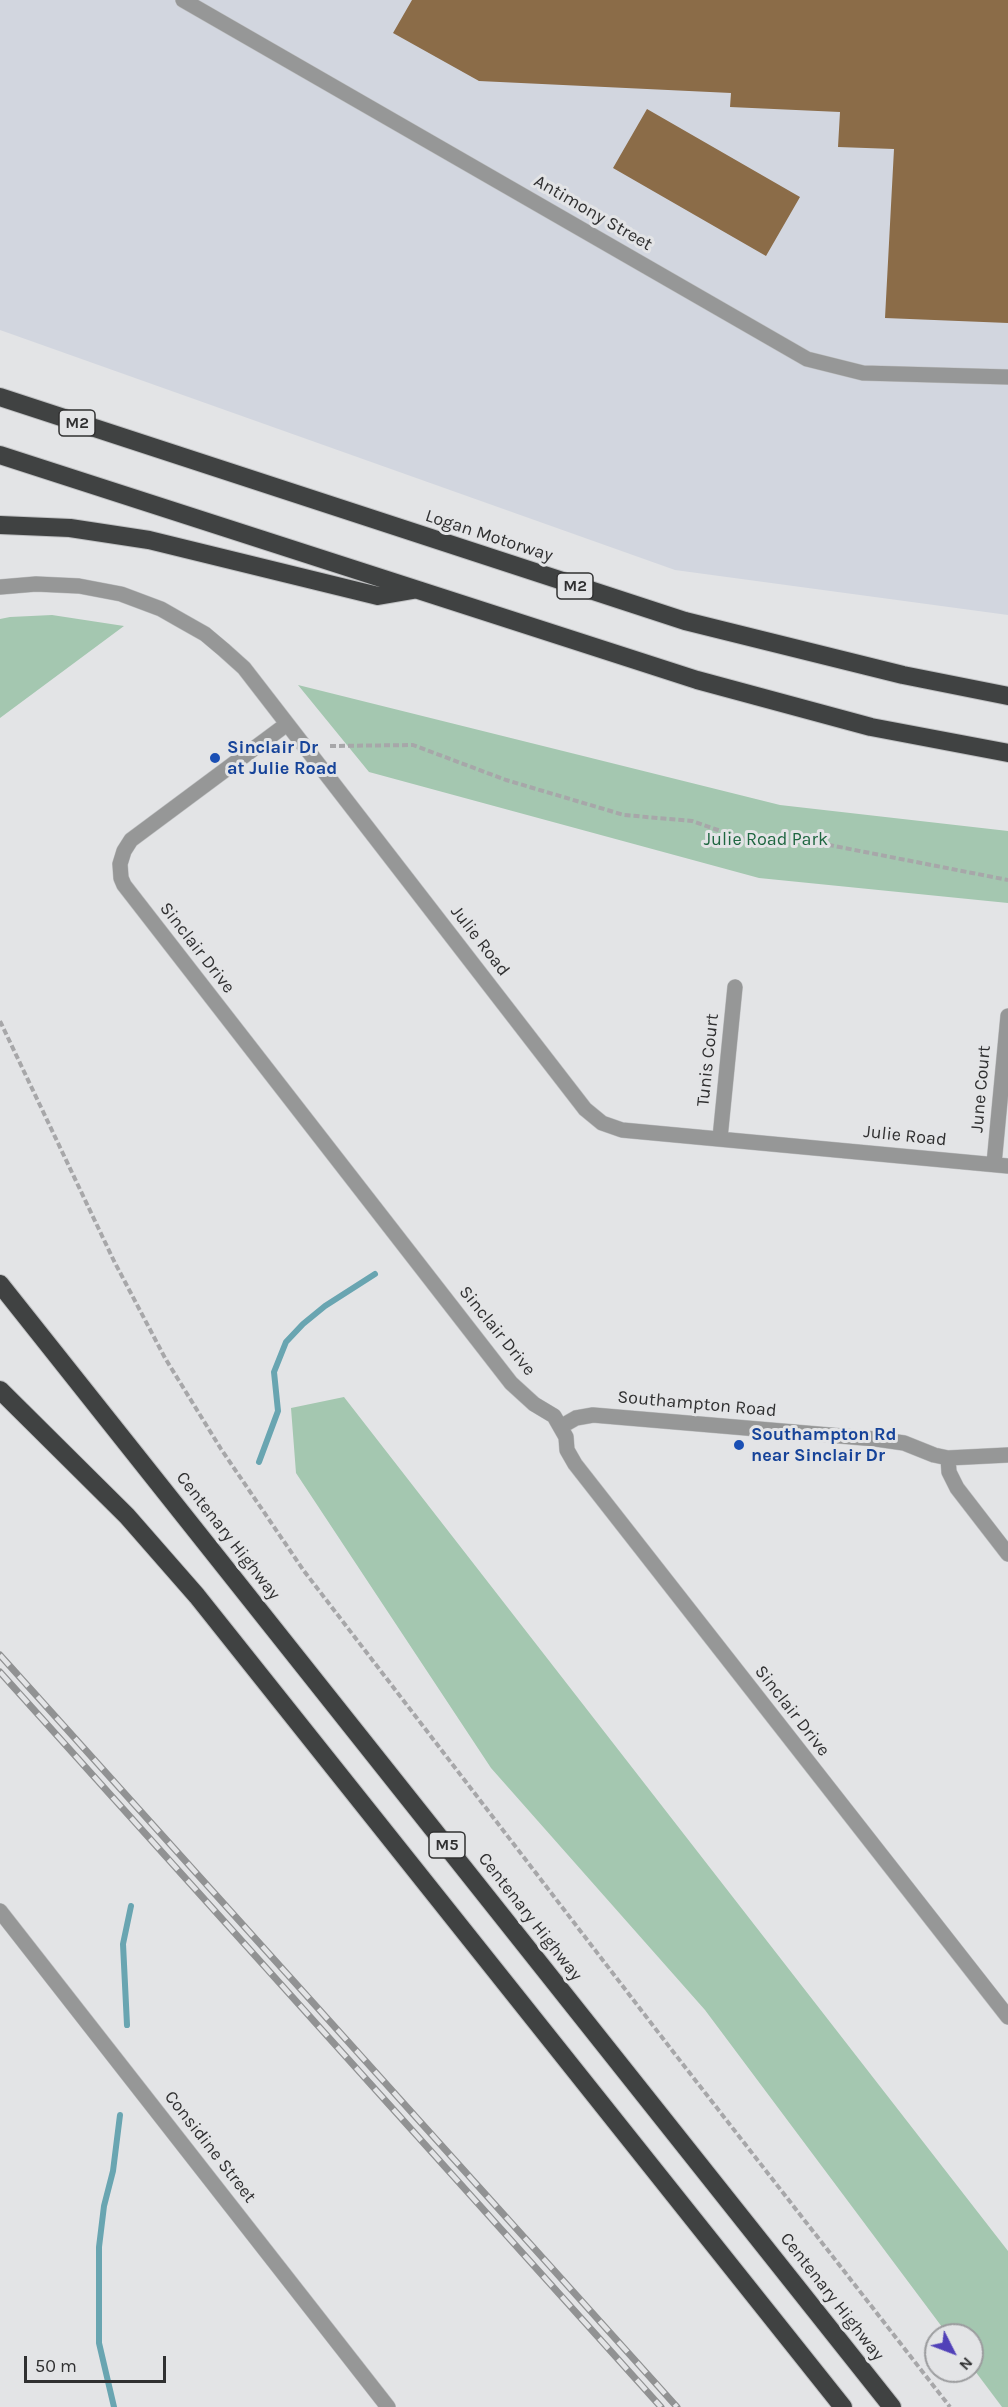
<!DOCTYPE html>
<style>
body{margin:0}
#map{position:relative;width:1008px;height:2407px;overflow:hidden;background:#e3e4e6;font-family:Karla,sans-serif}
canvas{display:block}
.north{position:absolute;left:924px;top:2323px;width:60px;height:60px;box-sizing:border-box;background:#e3e4e6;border:2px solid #9b9c9e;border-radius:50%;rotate:132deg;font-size:16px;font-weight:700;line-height:24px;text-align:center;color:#303031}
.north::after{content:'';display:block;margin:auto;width:21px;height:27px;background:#5141b8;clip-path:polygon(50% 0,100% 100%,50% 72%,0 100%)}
.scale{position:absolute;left:24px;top:2356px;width:142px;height:27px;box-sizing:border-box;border:3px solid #303031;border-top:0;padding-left:8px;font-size:18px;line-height:21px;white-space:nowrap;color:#303031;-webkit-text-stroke:4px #e3e4e6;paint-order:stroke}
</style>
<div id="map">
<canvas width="1008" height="2407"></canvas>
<div class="north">N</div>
<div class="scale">50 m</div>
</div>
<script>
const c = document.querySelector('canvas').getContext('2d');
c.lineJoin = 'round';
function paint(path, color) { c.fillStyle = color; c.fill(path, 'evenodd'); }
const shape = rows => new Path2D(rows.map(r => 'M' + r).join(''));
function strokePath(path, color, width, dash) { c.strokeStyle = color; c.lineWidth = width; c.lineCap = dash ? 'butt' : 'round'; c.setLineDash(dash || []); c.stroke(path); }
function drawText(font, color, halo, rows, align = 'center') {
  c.font = font + ' Karla,sans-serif'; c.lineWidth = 6; c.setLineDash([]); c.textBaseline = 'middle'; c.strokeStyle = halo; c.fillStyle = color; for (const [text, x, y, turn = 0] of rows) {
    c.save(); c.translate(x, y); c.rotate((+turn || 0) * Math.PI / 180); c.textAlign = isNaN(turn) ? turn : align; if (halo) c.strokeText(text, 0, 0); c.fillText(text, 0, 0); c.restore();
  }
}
const built = shape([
 [0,0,1008,0,1008,615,675,570,0,330]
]);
const green = shape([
 [52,615,124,626,0,718,0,619,10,617],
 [298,685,780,805,1008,831,1008,903,759,878,369,772],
 [344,1397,1008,2251,1008,2407,1002,2407,972,2367,972,2335,948,2335,705,2010,491,1768,296,1473,291,1408]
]);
const stream = shape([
 [259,1462,278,1411,274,1372,286,1342,303,1324,325,1306,375,1274],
 [127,2025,123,1944,131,1906],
 [114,2407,99,2343,99,2247,104,2206,113,2171,120,2115]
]);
const building = shape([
 [412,0,1008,0,1008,323,885,318,894,149,838,147,840,112,730,107,731,93,479,81,393,33],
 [647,109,800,197,766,256,613,168]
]);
const path = shape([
 [330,746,413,745,506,780,624,815,692,821,744,839,819,843,1008,880],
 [0,1021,114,1261,165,1358,221,1449,304,1571,671,2049,950,2407]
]);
const minor = shape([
 [183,0,807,359,863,373,1008,377],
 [0,587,36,584,79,586,121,594,161,609,182,621,205,634,224,650,244,668,585,1109,602,1123,622,1130,1008,1166],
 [287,724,131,840,124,851,120,864,121,878,124,885,511,1383,534,1404,554,1416,566,1437,567,1450,575,1464,1008,2017],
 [720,1138,735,987],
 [994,1164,1008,1016],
 [562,1426,576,1418,593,1415,876,1439,904,1443,934,1455,948,1458,1008,1455],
 [948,1458,949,1472,957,1488,1008,1554],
 [0,1911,388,2407]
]);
const highway = shape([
 [0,397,685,621,903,675,1008,696],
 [0,455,697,680,871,727,1008,753],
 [0,525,70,528,149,540,378,596,413,590],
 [0,1284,892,2407],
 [0,1390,127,1516,197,1596,843,2407]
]);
const rail = shape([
 [0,1655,677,2407],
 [0,1672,661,2407]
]);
const markers = [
 [215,758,6,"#1a4fb4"],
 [739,1445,6,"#1a4fb4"]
];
const shields = [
 [77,423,36],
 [575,586,36],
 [447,1845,36]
];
const shieldNames = [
 ["M2",77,423],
 ["M2",575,586],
 ["M5",447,1845]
];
const streetNames = [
 ["Antimony Street",593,213,30],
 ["Logan Motorway",489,536,18],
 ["Julie Road",480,941,52],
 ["Sinclair Drive",197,948,52],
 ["Tunis Court",708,1060,-84],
 ["June Court",981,1089,-85],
 ["Julie Road",905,1136,6],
 ["Sinclair Drive",497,1331,51],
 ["Southampton Road",697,1404,5],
 ["Centenary Highway",228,1536,52],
 ["Sinclair Drive",792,1711,52],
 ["Centenary Highway",530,1917,52],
 ["Considine Street",210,2147,52],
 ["Centenary Highway",832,2297,52]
];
const transitNames = [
 ["Sinclair Dr",227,748],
 ["at Julie Road",227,769],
 ["Southampton Rd",751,1435],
 ["near Sinclair Dr",751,1456]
];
const parkNames = [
 ["Julie Road Park",766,840]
];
paint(built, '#d2d6df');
paint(green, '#a4c7b0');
strokePath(stream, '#69a5b1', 6);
paint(building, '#8b6c48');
strokePath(minor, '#bfc0c2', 16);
strokePath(highway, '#bfc0c2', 20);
strokePath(path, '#a7a7a9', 4, [6, 3]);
strokePath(minor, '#969797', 15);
strokePath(highway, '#404242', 18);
strokePath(rail, '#919293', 7);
strokePath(rail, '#e3e4e6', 4.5, [14]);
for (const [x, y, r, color] of markers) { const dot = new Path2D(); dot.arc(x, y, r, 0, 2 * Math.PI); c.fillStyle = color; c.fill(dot); strokePath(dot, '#e3e4e6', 2); }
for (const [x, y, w] of shields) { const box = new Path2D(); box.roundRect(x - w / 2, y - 13, w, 26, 4.5); c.fillStyle = '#e3e4e6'; c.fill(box); strokePath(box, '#303031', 1.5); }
drawText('bold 16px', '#303031', null, shieldNames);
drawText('18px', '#303031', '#e3e4e6', streetNames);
drawText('bold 18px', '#164399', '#e3e4e6', transitNames, 'left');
drawText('18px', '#1e6640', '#e3e4e6', parkNames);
</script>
